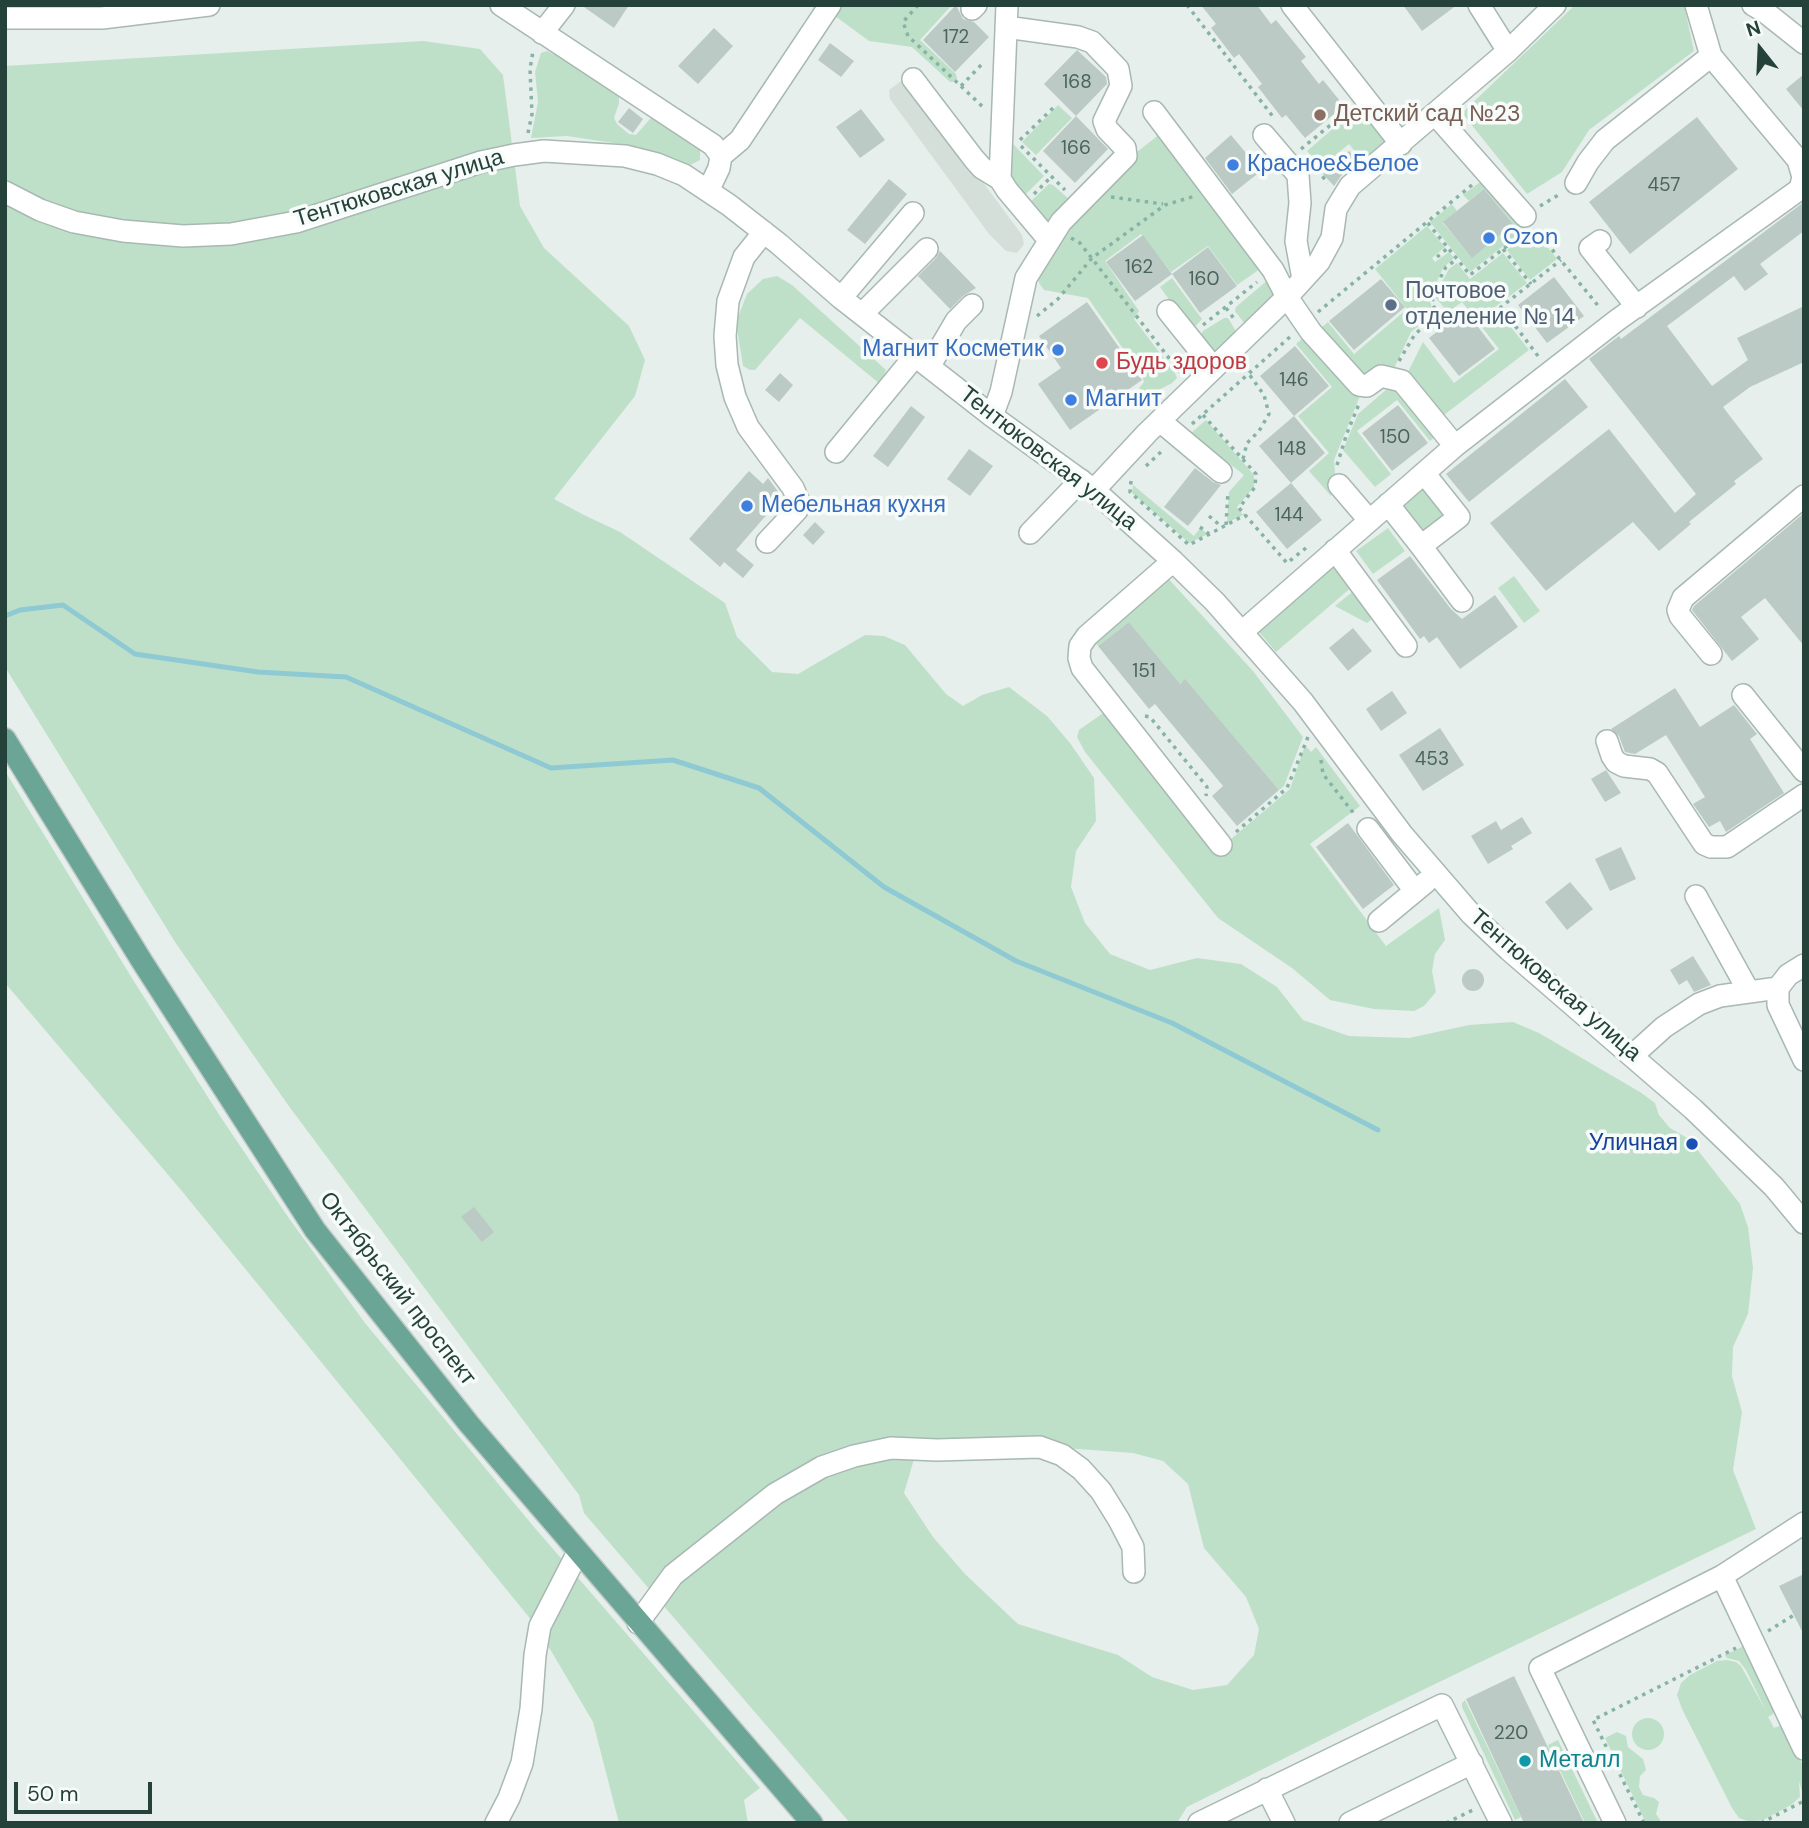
<!DOCTYPE html>
<meta charset="utf-8">
<style>
body{margin:0}
#map{position:relative;width:1809px;height:1828px;overflow:hidden;background:#e6efeb;font-family:"DM Sans",sans-serif}
canvas{display:block}
.frame{position:absolute;inset:0;border:7px solid #24423a;pointer-events:none}
.north{position:absolute;left:1725px;top:14px;width:70px;height:70px;-webkit-text-stroke:5px #f7fbf9;paint-order:stroke;rotate:342deg;font-size:19px;font-weight:700;line-height:28px;text-align:center;color:#24423a}
.north::after{content:'';display:block;margin:auto;width:24px;height:32px;background:#24423a;clip-path:polygon(50% 0,100% 100%,50% 72%,0 100%)}
.scale{position:absolute;left:14px;top:1782px;width:138px;height:32px;box-sizing:border-box;border:4px solid #24423a;border-top:0;padding-left:9px;font-size:21px;line-height:24px;white-space:nowrap;color:#24423a;-webkit-text-stroke:5px #f7fbf9;paint-order:stroke}
</style>
<div id="map">
<canvas width="1809" height="1828"></canvas>
<div class="frame"></div>
<div class="north">N</div>
<div class="scale">50 m</div>
</div>
<script>
const c = document.querySelector('canvas').getContext('2d');
c.lineJoin = 'round';
function paint(path, color) { c.fillStyle = color; c.fill(path, 'evenodd'); }
const shape = rows => new Path2D(rows.map(r => 'M' + r).join(''));
function strokePath(path, color, width, dash) { c.strokeStyle = color; c.lineWidth = width; c.lineCap = dash ? 'butt' : 'round'; c.setLineDash(dash || []); c.stroke(path); }
function drawText(font, color, halo, rows, align = 'center') {
  c.font = font + ' "DM Sans",sans-serif'; c.lineWidth = 7; c.setLineDash([]); c.textBaseline = 'middle'; c.strokeStyle = halo; c.fillStyle = color; for (const [text, x, y, turn = 0] of rows) {
    c.save(); c.translate(x, y); c.rotate((+turn || 0) * Math.PI / 180); c.textAlign = isNaN(turn) ? turn : align; if (halo) c.strokeText(text, 0, 0); c.fillText(text, 0, 0); c.restore();
  }
}
const built = shape([
 [901,81,908,81,1022,235,1024,244,1017,253,1006,251,989,234,890,99,889,90]
]);
const green = shape([
 [837,5,952,5,920,40,956,74,957,78,953,82,950,82,912,47,869,41,835,16],
 [1575,5,1684,5,1694,51,1589,130,1562,172,1527,194,1462,113],
 [423,41,480,49,503,75,520,206,544,248,629,326,645,360,635,396,554,499,584,515,620,532,725,603,737,637,772,672,798,674,865,635,884,636,905,645,946,694,963,706,982,695,1009,687,1047,716,1070,743,1094,778,1096,821,1076,851,1071,887,1085,923,1110,954,1150,970,1197,958,1241,964,1277,987,1303,1020,1349,1036,1409,1038,1469,1025,1513,1022,1539,1033,1640,1092,1655,1103,1659,1115,1670,1128,1689,1139,1740,1204,1748,1227,1753,1268,1748,1314,1733,1347,1732,1376,1742,1412,1733,1470,1756,1529,1373,1714,1187,1807,1177,1823,850,1823,584,1513,579,1495,288,1105,175,942,5,667,5,66],
 [938,1439,1133,1453,1163,1461,1188,1484,1204,1548,1246,1597,1259,1629,1254,1655,1227,1685,1193,1690,1152,1677,1118,1655,1018,1624,965,1574,933,1537,904,1493,917,1449],
 [547,51,573,63,619,96,619,103,614,118,617,124,629,134,636,135,650,119,656,116,696,144,700,151,700,160,690,165,659,153,620,144,567,136,531,138,538,102,535,72,541,53],
 [1363,103,1395,140,1366,165,1349,144,1321,167,1307,151],
 [1058,105,1072,118,1036,155,1022,142],
 [1160,134,1260,269,1237,285,1208,246,1171,272,1141,234,1105,261,1139,311,1134,319,1175,373,1177,378,1172,383,1155,392,1146,393,1139,388,1144,382,1142,376,1088,298,1044,290,1039,283,1038,275,1069,224,1133,155],
 [1013,144,1044,176,1023,197,1011,183,1010,145],
 [1488,176,1530,225,1470,272,1430,222,1452,204,1457,211,1443,223,1472,257,1513,224,1484,189,1469,201,1463,195],
 [1049,184,1053,185,1070,200,1046,227,1029,203],
 [1427,226,1445,247,1432,258,1435,262,1449,252,1454,258,1443,268,1429,298,1434,314,1411,332,1392,373,1368,381,1316,332,1328,322,1354,354,1407,309,1375,269],
 [1533,229,1557,259,1530,280,1507,250],
 [1503,253,1527,283,1495,307,1529,350,1440,418,1406,376,1423,342,1454,383,1499,349,1462,302,1448,312,1435,297,1438,289,1449,269,1457,263,1470,279],
 [777,276,792,285,886,370,880,384,800,318,755,370,750,370,743,366,736,322,747,294,763,279],
 [1172,278,1202,319,1193,329,1190,329,1160,287],
 [1269,279,1279,291,1245,324,1235,311,1236,307],
 [1224,318,1228,318,1237,333,1214,355,1201,335,1203,331],
 [1309,333,1362,391,1334,460,1336,486,1331,496,1309,471,1329,453,1298,416,1332,387,1296,344],
 [1394,383,1438,434,1430,441,1397,400,1357,431,1391,474,1375,487,1343,450,1358,414],
 [1206,420,1254,475,1254,487,1237,507,1243,515,1227,523,1229,492,1244,475,1191,433],
 [1133,485,1194,536,1200,528,1208,534,1189,543,1132,493],
 [1425,485,1448,515,1422,535,1399,505],
 [1388,528,1405,551,1373,574,1356,551],
 [1333,560,1353,586,1276,652,1255,627],
 [1165,575,1253,671,1303,737,1284,786,1279,790,1185,680,1179,684,1129,622,1098,646,1091,638],
 [1514,576,1540,611,1524,623,1498,588],
 [1357,588,1377,615,1367,623,1335,606],
 [1106,711,1217,851,1290,789,1305,745,1311,752,1316,747,1360,806,1310,844,1386,946,1439,908,1445,940,1435,954,1432,971,1436,992,1424,1006,1414,1011,1374,1009,1330,1000,1292,968,1218,918,1085,752,1077,737,1079,730],
 [5,771,135,983,220,1116,288,1217,365,1323,534,1527,760,1788,744,1800,748,1823,619,1823,593,1722,537,1627,181,1190,5,983],
 [1744,1646,1774,1709,1773,1714,1768,1717,1771,1722,1774,1728,1779,1726,1785,1728,1804,1768,1804,1798,1799,1781,1800,1797,1791,1805,1763,1820,1750,1822,1739,1818,1732,1808,1682,1709,1677,1695,1681,1683,1690,1675,1717,1661,1727,1660,1736,1662,1741,1666,1766,1711,1746,1670,1739,1661,1727,1658,1725,1655],
 [1465,1700,1521,1817,1515,1820,1462,1707,1462,1703],
 '1632 1734a16 16 0 1 1 32 0a16 16 0 1 1-32 0Z',
 [1617,1732,1626,1736,1628,1747,1643,1759,1646,1770,1640,1776,1639,1787,1643,1795,1654,1798,1659,1802,1656,1814,1662,1823,1646,1823,1605,1738],
 [1558,1740,1598,1823,1585,1823,1548,1745]
]);
const stream = shape([
 [5,616,20,610,63,605,135,654,258,672,346,677,551,768,673,760,759,788,884,887,1016,961,1172,1023,1378,1130]
]);
const building = shape([
 [581,5,629,5,614,28],
 [956,5,963,19,974,22,989,37,955,72,923,40],
 [1201,5,1257,5,1271,24,1276,20,1306,57,1301,61,1319,84,1323,80,1344,106,1305,138,1286,115,1282,118,1258,87,1262,84,1239,54,1234,58,1211,28,1216,24],
 [1403,5,1457,5,1422,31],
 [714,28,733,46,698,84,678,66],
 [830,43,854,61,841,77,818,60],
 [1077,50,1106,77,1107,84,1076,116,1044,84],
 [1804,74,1804,111,1786,89],
 [629,108,643,119,633,133,618,122],
 [861,109,885,140,860,158,836,127],
 [1076,116,1108,149,1075,183,1043,151],
 [1697,117,1738,169,1630,254,1589,202],
 [1231,135,1261,171,1232,194,1205,158],
 [1349,151,1358,161,1341,176,1334,186,1323,174],
 [889,179,907,194,865,244,847,230],
 [1484,189,1513,224,1472,258,1443,222],
 [1804,202,1804,231,1760,264,1768,274,1745,291,1734,276,1667,326,1712,386,1748,360,1737,338,1804,306,1804,362,1750,387,1723,407,1763,459,1734,481,1736,484,1689,522,1691,524,1659,551,1633,522,1546,591,1490,523,1609,429,1675,513,1696,494,1589,359,1619,336,1621,339],
 [1143,235,1172,274,1135,301,1106,262],
 [1208,247,1237,286,1200,313,1172,274],
 [940,251,976,288,963,296,950,309,918,276,936,258],
 [1554,277,1584,316,1547,343,1518,305],
 [1381,279,1405,307,1354,350,1329,321],
 [1087,302,1142,380,1070,430,1038,384,1061,368,1039,336],
 [1465,310,1495,349,1459,376,1429,338],
 [1295,346,1329,386,1294,416,1260,376],
 [780,373,793,385,779,402,765,390],
 [1565,379,1588,407,1469,502,1446,474],
 [1398,405,1428,443,1392,471,1362,433],
 [911,406,925,417,888,467,873,456],
 [1294,416,1325,453,1291,483,1259,446],
 [969,449,993,466,970,496,947,479],
 [1195,468,1213,482,1221,485,1188,526,1164,507],
 [749,471,763,484,768,478,782,497,736,550,754,565,743,578,724,562,720,567,689,539],
 [1291,483,1322,520,1287,549,1256,512],
 [1804,513,1804,646,1765,598,1741,617,1759,639,1732,661,1692,610,1694,606],
 [815,522,825,532,813,545,803,535],
 [1410,556,1451,609,1462,619,1495,595,1518,627,1460,669,1437,637,1429,643,1424,636,1420,639,1377,580],
 [1129,622,1180,684,1185,679,1279,790,1237,826,1212,796,1223,786,1155,704,1149,709,1098,646],
 [1353,628,1372,651,1348,671,1329,648],
 [1675,688,1700,727,1734,705,1757,734,1750,739,1784,793,1726,832,1720,821,1709,827,1693,804,1705,797,1666,735,1635,754,1625,752,1619,736,1611,729],
 [1392,691,1407,713,1381,731,1366,709],
 [1440,728,1464,765,1423,791,1399,755],
 [1606,770,1621,793,1605,802,1591,779],
 [1522,817,1532,833,1511,846,1513,849,1488,864,1471,836,1496,821,1501,830],
 [1348,823,1394,885,1363,909,1316,847],
 [1621,847,1636,879,1610,891,1595,859],
 [1570,882,1593,909,1567,930,1545,902],
 [1693,956,1711,985,1694,992,1687,980,1679,985,1670,970],
 '1462 980a11 11 0 1 1 22 0a11 11 0 1 1-22 0Z',
 [474,1207,494,1232,482,1242,461,1217],
 [1804,1574,1804,1635,1779,1586],
 [1514,1676,1584,1823,1524,1823,1466,1699]
]);
const path = shape([
 [918,5,903,22,908,36,984,108],
 [1187,5,1274,118],
 [961,86,984,62],
 [528,133,532,114,530,69,533,51],
 [1020,140,1054,107],
 [1021,146,1065,190],
 [1301,149,1349,110],
 [1317,170,1328,183],
 [1472,185,1427,222,1470,275,1521,235],
 [1034,194,1052,176],
 [1111,197,1163,204],
 [1540,206,1560,194],
 [1536,230,1600,308],
 [1071,238,1080,243,1182,375],
 [1503,249,1531,284],
 [1437,257,1448,248],
 [1226,308,1235,320],
 [1318,312,1427,222],
 [1037,316,1058,299,1092,258,1165,205,1195,196],
 [1203,325,1257,282],
 [1538,356,1501,307,1561,260],
 [1399,361,1415,334,1438,315,1432,303,1435,288,1446,267,1457,259],
 [1203,415,1256,474,1255,487,1239,508,1287,563,1306,548],
 [1192,424,1291,336],
 [1243,459,1247,443,1259,431,1269,414,1264,395,1249,374],
 [1337,465,1347,433,1359,404],
 [1146,466,1163,450],
 [1131,481,1130,492,1189,545,1245,515],
 [1209,516,1222,527],
 [1226,525,1228,492],
 [1200,527,1209,534],
 [1145,716,1150,717,1207,787,1206,796],
 [1321,760,1323,774,1355,815],
 [1236,832,1287,788,1308,737],
 [1768,1631,1794,1615],
 [1446,1823,1473,1810],
 [1644,1823,1593,1720,1736,1648],
 [1761,1823,1804,1801]
]);
const minor = shape([
 [501,5,713,145,721,156,719,168,708,191],
 [1007,5,1000,179,1007,190,1049,240],
 [1292,5,1401,144],
 [1479,5,1508,51],
 [1753,5,1765,12,1804,43],
 [972,9,976,5],
 [7,18,102,18,209,5],
 [542,33,564,5],
 [913,79,974,159,982,168,1000,179],
 [1154,112,1273,270,1287,297,1311,332,1359,385,1367,386,1381,376,1402,381,1455,446],
 [1435,114,1525,216],
 [1264,135,1298,175,1300,203,1296,241,1303,279],
 [721,156,740,140,830,5],
 [1576,183,1588,162,1605,140,1711,56],
 [5,192,40,210,74,222,123,231,183,236,231,234,296,222,481,162,514,155,544,151,625,156,657,164,684,175,729,205,779,244,841,298,992,416,1094,490,1173,561,1215,602,1303,702,1402,834,1471,914,1509,950,1693,1109,1774,1187,1804,1223],
 [764,232,744,257,728,301,725,336,727,365,735,397,748,427,793,488,799,502,797,510,767,542],
 [1600,241,1590,248,1637,307],
 [841,298,913,213],
 [1168,311,1213,367],
 [862,314,927,249],
 [929,367,956,321,972,305],
 [992,416,1001,392,1026,278,1061,222,1126,156,1125,148,1107,129,1104,121,1121,86,1118,69,1092,42,1078,37,1006,27],
 [1160,421,1221,472],
 [836,452,915,356],
 [1339,485,1369,520],
 [1094,490,1147,433,1287,297,1319,262,1332,238,1336,209,1350,186,1508,51,1555,5],
 [1388,504,1421,546,1459,517,1424,473],
 [1030,533,1081,480],
 [1421,546,1462,601],
 [1335,550,1406,646],
 [1173,561,1087,636,1080,646,1079,658,1082,668,1221,845],
 [1242,632,1455,446,1616,321,1800,189,1803,177,1798,160,1711,56,1696,5],
 [1711,654,1680,616,1678,610,1683,598,1804,496],
 [1743,695,1804,771],
 [1607,741,1612,756,1616,762,1624,766,1650,769,1657,773,1704,844,1711,847,1727,847,1804,795],
 [1368,829,1415,891],
 [1696,896,1749,992],
 [1379,921,1426,882],
 [1804,965,1788,975,1778,988,1778,1005,1804,1060],
 [1633,1055,1664,1027,1699,1004,1720,996,1778,988],
 [1722,1576,1804,1749],
 [638,1623,673,1575,775,1494,822,1467,854,1456,891,1448,937,1450,1040,1447,1062,1455,1081,1469,1101,1491,1119,1520,1133,1547,1134,1572],
 [1267,1789,1284,1823],
 [496,1823,509,1798,522,1763,531,1709,535,1655,540,1626,578,1552],
 [1199,1823,1442,1705,1501,1823],
 [1350,1823,1472,1763],
 [1615,1823,1540,1668,1722,1576,1804,1523]
]);
const major = shape([
 [5,739,143,963,315,1230,469,1424,812,1823]
]);
const markers = [
 [1320,115,7,"#8d6e63"],
 [1233,165,7,"#3f7fe0"],
 [1489,238,7,"#3f7fe0"],
 [1391,305,7,"#5c6f8a"],
 [1058,350,7,"#3f7fe0"],
 [1102,363,7,"#e0444e"],
 [1071,400,7,"#3f7fe0"],
 [747,506,7,"#3f7fe0"],
 [1692,1144,7,"#1a4fb4"],
 [1525,1761,7,"#0f9aa8"]
];
const numberNames = [
 ["172",956,38],
 ["168",1077,83],
 ["166",1076,149],
 ["457",1664,186],
 ["162",1139,268],
 ["160",1204,280],
 ["146",1294,381],
 ["150",1395,438],
 ["148",1292,450],
 ["144",1289,516],
 ["151",1144,672],
 ["453",1432,760],
 ["220",1511,1734]
];
const educationNames = [
 ["Детский сад №23",1334,115]
];
const shopNames = [
 ["Красное&Белое",1247,165],
 ["Ozon",1503,238],
 ["Магнит Косметик",1044,350,"right"],
 ["Магнит",1085,400],
 ["Мебельная кухня",761,506]
];
const streetNames = [
 ["Тентюковская улица",399,189,-17],
 ["Тентюковская улица",1048,459,38],
 ["Тентюковская улица",1555,986,41],
 ["Октябрьский проспект",397,1289,52]
];
const serviceNames = [
 ["Почтовое",1405,292],
 ["отделение № 14",1405,318]
];
const healthNames = [
 ["Будь здоров",1116,363]
];
const transitNames = [
 ["Уличная",1678,1144]
];
const cultureNames = [
 ["Металл",1539,1761]
];
paint(built, '#d4dfda');
paint(green, '#bfe0c8');
strokePath(stream, '#8ec9d4', 5);
paint(building, '#bbcac4');
strokePath(minor, '#a8b8b2', 24);
strokePath(major, '#c2cac8', 24);
strokePath(path, '#86b3a5', 3.5, [3.5, 5]);
strokePath(minor, '#fff', 21);
strokePath(major, '#6aa596', 21);
for (const [x, y, r, color] of markers) { const dot = new Path2D(); dot.arc(x, y, r, 0, 2 * Math.PI); c.fillStyle = color; c.fill(dot); strokePath(dot, '#f7fbf9', 2.5); }
drawText('19px', '#4a645c', null, numberNames);
drawText('23px', '#785e54', '#f7fbf9', educationNames, 'left');
drawText('23px', '#366cbe', '#f7fbf9', shopNames, 'left');
drawText('23px', '#24423a', '#f7fbf9', streetNames);
drawText('23px', '#4e5e75', '#f7fbf9', serviceNames, 'left');
drawText('23px', '#be3a42', '#f7fbf9', healthNames, 'left');
drawText('23px', '#164399', '#f7fbf9', transitNames, 'right');
drawText('23px', '#0d838f', '#f7fbf9', cultureNames, 'left');
</script>
